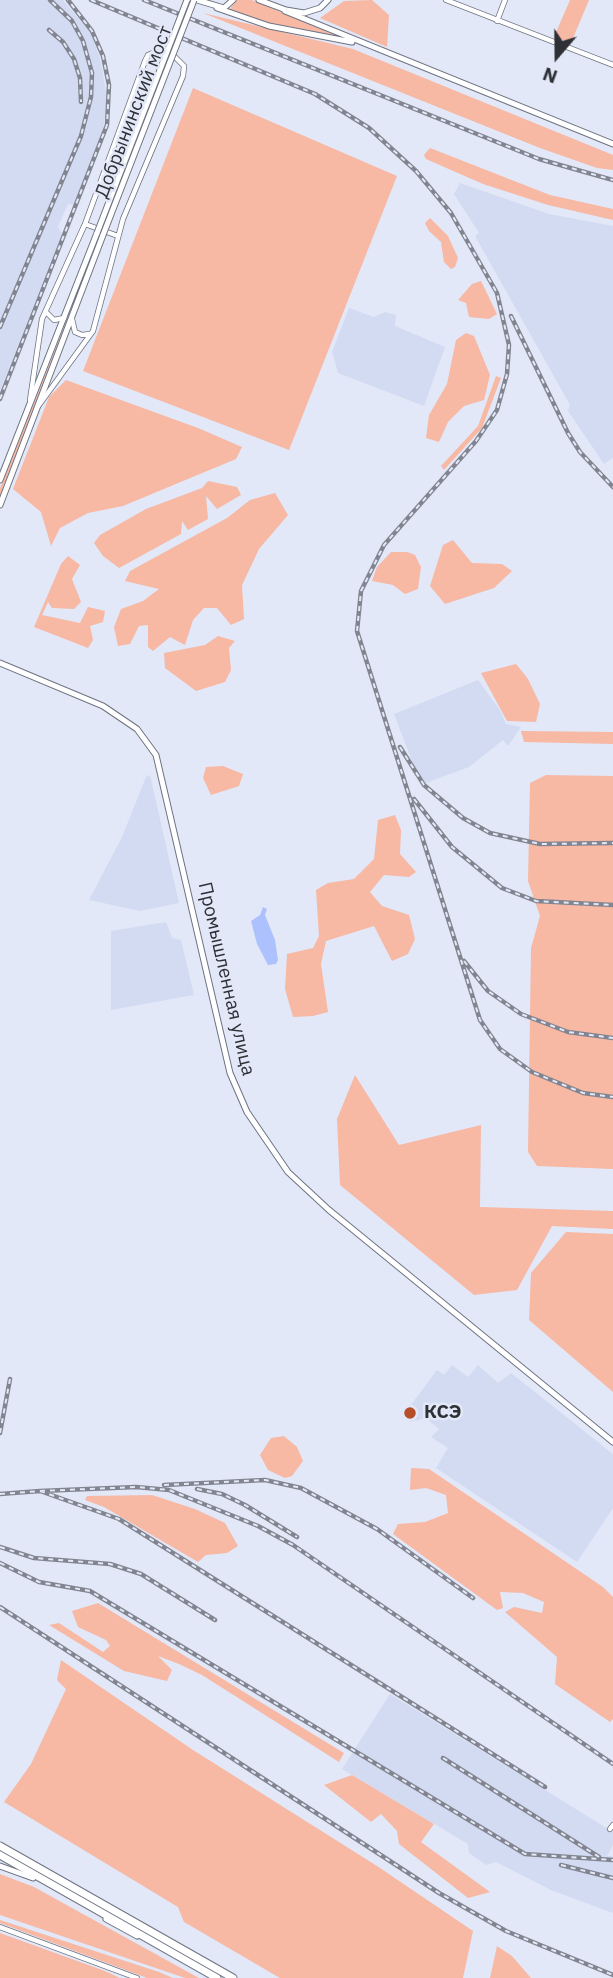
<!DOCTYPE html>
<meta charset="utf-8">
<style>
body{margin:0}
#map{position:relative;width:613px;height:1978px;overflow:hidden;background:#e2e8f8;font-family:"IBM Plex Sans",sans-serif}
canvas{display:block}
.north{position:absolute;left:522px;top:21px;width:70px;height:70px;-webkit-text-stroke:5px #e2e8f8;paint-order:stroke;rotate:200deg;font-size:19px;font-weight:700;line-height:28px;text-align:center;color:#2e3036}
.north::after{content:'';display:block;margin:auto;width:24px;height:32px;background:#2e3036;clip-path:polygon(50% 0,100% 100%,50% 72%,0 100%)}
</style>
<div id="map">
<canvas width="613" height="1978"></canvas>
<div class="north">N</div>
</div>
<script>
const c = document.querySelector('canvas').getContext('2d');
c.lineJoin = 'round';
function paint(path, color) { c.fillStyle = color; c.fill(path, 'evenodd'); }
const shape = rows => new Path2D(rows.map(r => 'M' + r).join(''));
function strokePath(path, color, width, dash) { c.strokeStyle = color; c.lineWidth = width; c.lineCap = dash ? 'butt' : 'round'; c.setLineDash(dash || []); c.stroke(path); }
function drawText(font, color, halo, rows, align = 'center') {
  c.font = font + ' "IBM Plex Sans",sans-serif'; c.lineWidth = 5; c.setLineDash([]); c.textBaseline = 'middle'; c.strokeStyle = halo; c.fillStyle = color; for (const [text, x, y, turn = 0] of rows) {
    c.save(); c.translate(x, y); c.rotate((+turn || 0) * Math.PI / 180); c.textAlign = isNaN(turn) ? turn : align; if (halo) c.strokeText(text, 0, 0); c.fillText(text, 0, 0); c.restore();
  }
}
const built = shape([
 [0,0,63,0,91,33,100,58,107,97,103,132,74,205,68,204,58,227,62,234,0,391],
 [460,183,549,214,613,226,613,458,604,464,568,411,570,405,475,236,479,233,454,194],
 [349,308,374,317,385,312,396,315,395,326,445,347,424,406,338,373,332,352],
 [478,680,500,710,506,724,521,727,508,746,503,740,469,767,426,783,413,764,394,714],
 [150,775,179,903,140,911,89,900,122,837,146,777],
 [166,922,172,938,181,940,194,995,111,1010,111,931],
 [452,1365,468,1377,478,1365,498,1383,511,1373,613,1454,613,1508,577,1562,436,1468,448,1448,431,1437,439,1429,426,1418,410,1422,402,1417,437,1370,444,1375],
 [390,1694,613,1832,613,1845,607,1856,613,1856,613,1913,551,1890,496,1862,486,1865,469,1853,468,1844,342,1769]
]);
const green = shape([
 [237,0,252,0,337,36,270,23,229,10],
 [372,0,389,15,387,47,320,18,344,1],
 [570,0,589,0,571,43,554,37],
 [203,13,353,49,613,155,613,170,597,168,540,148],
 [193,88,397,176,289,450,83,371],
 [430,148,550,195,613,209,613,220,548,205,483,184,426,159,424,155],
 [430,218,448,236,458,258,455,267,451,269,444,262,441,242,429,231,425,223],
 [481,281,497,314,489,319,469,317,466,303,458,300,472,284],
 [69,315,61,340,0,496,0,488],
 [466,333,474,336,490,375,484,400,464,406,448,422,439,442,426,438,429,415,447,384,456,340],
 [496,376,501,378,482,428,444,470,441,466,478,426],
 [66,380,198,428,242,447,236,459,123,506,88,513,60,528,51,546,41,512,13,489,49,397],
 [208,481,237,487,241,495,217,509,206,496,208,519,188,530,182,521,181,534,119,568,103,556,94,543,100,535,146,509,202,488],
 [275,493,288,515,259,549,242,585,244,619,231,625,217,608,204,608,193,620,185,645,170,637,153,651,148,647,148,625,139,626,130,644,118,646,114,627,121,609,143,601,159,589,125,581,130,571,227,518,250,500],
 [453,540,472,563,502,564,512,571,494,588,445,604,430,586,443,545],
 [391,552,407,552,415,555,421,567,418,589,405,594,393,585,372,581,377,567],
 [68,556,80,565,72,579,81,602,74,609,52,608,48,602,42,615,80,623,88,607,105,611,103,622,90,626,93,640,88,648,34,627,61,564],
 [218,636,235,641,229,648,231,670,225,682,196,691,165,668,164,653,205,645],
 [516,664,528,679,540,704,536,722,507,721,481,673],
 [521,731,613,732,613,744,524,742],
 [223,766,243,774,239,786,211,795,203,778,206,767],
 [546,775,613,776,613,1169,537,1166,528,1152,531,948,540,916,528,881,530,783],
 [395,815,401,830,400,854,416,872,409,877,384,875,370,892,382,906,409,915,415,939,408,954,392,961,374,926,326,941,321,964,328,1012,313,1016,293,1017,285,989,287,954,313,948,319,936,316,890,328,883,354,879,374,859,378,820],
 [355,1075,399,1145,481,1125,480,1207,613,1211,613,1229,552,1226,517,1290,474,1295,340,1185,337,1119],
 [566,1232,613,1234,613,1392,529,1320,531,1273],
 [284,1436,297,1447,303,1461,292,1476,285,1478,268,1470,260,1455,271,1438],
 [411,1468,429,1469,603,1587,613,1597,613,1719,610,1722,555,1684,557,1657,505,1612,514,1607,542,1613,544,1602,523,1593,500,1592,503,1608,497,1610,393,1534,398,1524,425,1522,448,1513,446,1495,426,1488,410,1490],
 [152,1495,195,1509,225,1523,238,1546,227,1553,206,1555,198,1562,104,1507,85,1500,87,1496],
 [98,1603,344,1753,339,1762,202,1675,179,1664,158,1656,172,1670,167,1681,124,1671,49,1625,59,1623,103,1652,110,1646,106,1640,78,1627,72,1611],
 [61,1660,193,1750,377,1866,473,1931,463,1978,280,1978,184,1922,178,1907,4,1802,31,1764,66,1689,57,1680],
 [352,1775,434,1824,421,1842,490,1892,468,1898,399,1844,397,1831,381,1814,371,1822,324,1785],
 [0,1874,34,1887,199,1978,185,1978,0,1915],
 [0,1920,159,1972,173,1978,147,1978,0,1923],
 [0,1933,105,1971,120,1978,0,1978],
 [497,1946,512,1956,531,1978,490,1978]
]);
const water = shape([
 [263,907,267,909,265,915,275,940,278,960,276,964,268,965,257,944,251,921,260,915]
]);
const minor = shape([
 [446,0,613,65],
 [497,21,505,0],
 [85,224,118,236],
 [46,312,54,320,64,318],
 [72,319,75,332,82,335,90,334],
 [30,400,42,319,85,224,145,61,148,55,155,52,175,57,184,66,183,76,123,219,93,331,39,405],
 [610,1829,613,1825],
 [0,1927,137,1978]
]);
const tertiary = shape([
 [217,8,269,26,352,42],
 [285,11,613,144],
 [0,663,103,706,137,729,156,755,230,1073,247,1112,288,1172,329,1210,613,1442]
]);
const secondary = shape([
 [197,0,224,8,233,0],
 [259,0,286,10,304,13,320,8,328,0],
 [0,480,97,233],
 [0,505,103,235],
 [0,1866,33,1878],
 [106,1919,137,1936]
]);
const trunk = shape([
 [0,1846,233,1978],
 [0,1855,217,1978]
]);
const rail = shape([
 [91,0,315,94,369,128,416,171,451,213,497,293,509,345,507,374,497,410,476,441,384,545,361,591,357,631,480,1020,500,1049,532,1072,583,1093,613,1097],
 [144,0,539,159,613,180],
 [49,30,63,42,74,59,80,78,81,102],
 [511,316,568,433,580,452,613,487],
 [0,327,81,136,91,97,92,73,83,41,72,21,50,0],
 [0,399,107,125,109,85,103,56,92,31,68,0],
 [400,747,424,785,463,818,490,833,540,844,613,843],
 [414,799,452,847,502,888,536,901,613,905],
 [464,961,488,991,521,1014,568,1032,613,1038],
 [0,1433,10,1379],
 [164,1485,265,1480,301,1488,377,1529,473,1598],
 [197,1489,222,1494,245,1505,297,1537],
 [40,1491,136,1487,169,1490,258,1526,293,1545,613,1764],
 [0,1494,40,1491,119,1519,545,1787],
 [0,1547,34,1558,110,1564,141,1574,215,1620],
 [0,1563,39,1582,90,1591,525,1854,613,1860],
 [0,1607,439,1893,506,1931,613,1975],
 [443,1758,599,1857],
 [561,1865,613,1878]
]);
const secondaryBridge = shape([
 [97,233,187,0],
 [103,235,194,0]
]);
const markers = [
 [410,1413,7,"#b64e2a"]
];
const streetNames = [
 ["Добрынинский мост",134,112,-69],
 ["Промышленная улица",226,979,77]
];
const poiNames = [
 ["КСЭ",424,1413]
];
paint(built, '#d2dbf2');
paint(green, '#f7b8a4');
paint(water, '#adc1fe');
strokePath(minor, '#6e7381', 6);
strokePath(tertiary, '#6e7381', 7);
strokePath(secondary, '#6e7381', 7);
strokePath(trunk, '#6e7381', 9);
strokePath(minor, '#fff', 4.5);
strokePath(tertiary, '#fff', 5);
strokePath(secondary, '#fff', 5);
strokePath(trunk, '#fff', 7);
strokePath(rail, '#828590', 4.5);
strokePath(rail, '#e2e8f8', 2, [5]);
strokePath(secondaryBridge, '#6e7381', 7, []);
strokePath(secondaryBridge, '#fff', 5);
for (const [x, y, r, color] of markers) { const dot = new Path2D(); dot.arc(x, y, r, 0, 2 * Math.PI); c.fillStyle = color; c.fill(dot); strokePath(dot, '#e2e8f8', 2.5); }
drawText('19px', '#2e3036', '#e2e8f8', streetNames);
drawText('bold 19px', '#2e3036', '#e2e8f8', poiNames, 'left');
</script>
